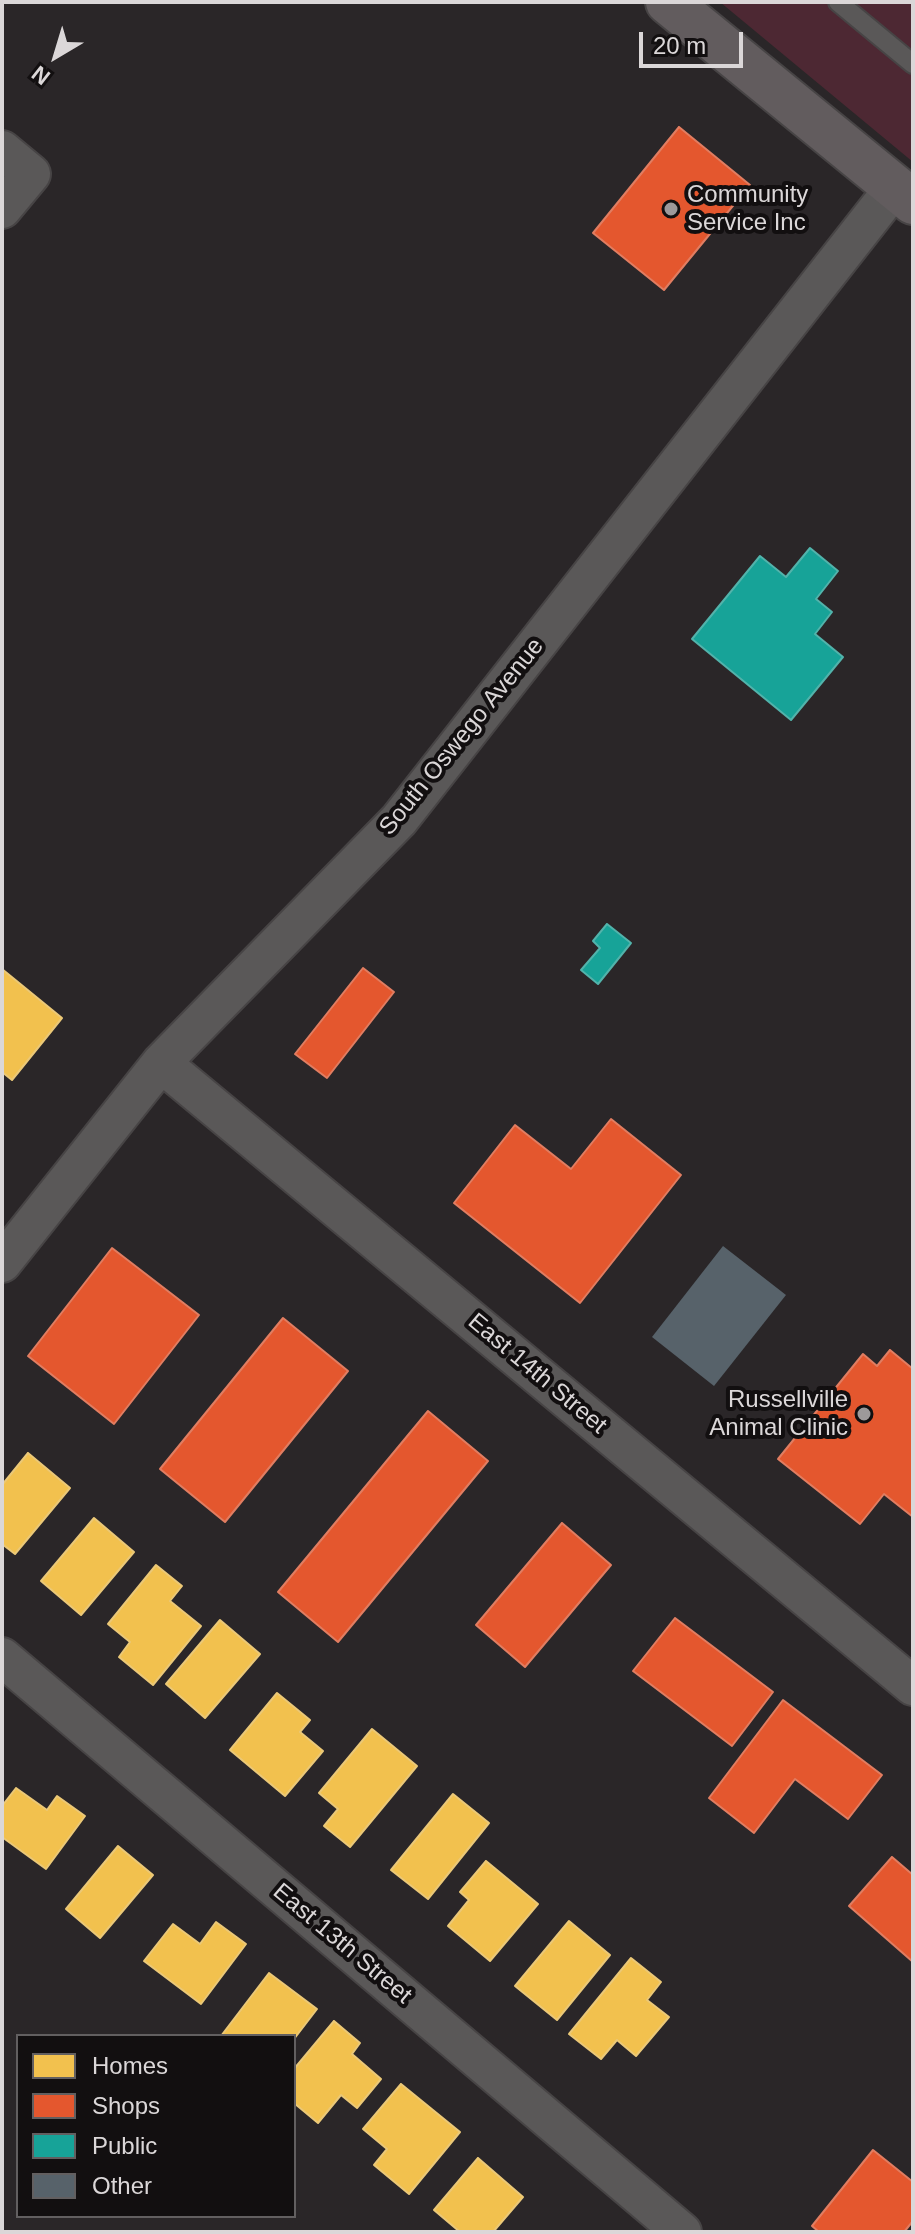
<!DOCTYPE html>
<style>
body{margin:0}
#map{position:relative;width:915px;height:2234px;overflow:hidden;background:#2a2628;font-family:Arial,sans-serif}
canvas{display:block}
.frame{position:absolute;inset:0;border:4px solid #dbd7d8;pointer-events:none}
.legend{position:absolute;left:16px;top:2034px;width:280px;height:184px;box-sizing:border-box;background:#120f10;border:2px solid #625f60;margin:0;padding:10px 14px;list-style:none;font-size:24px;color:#dbd7d8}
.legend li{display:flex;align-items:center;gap:16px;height:40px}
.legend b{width:40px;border:2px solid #625f60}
.north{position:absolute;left:16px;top:16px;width:80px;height:80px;-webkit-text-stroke:6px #120f10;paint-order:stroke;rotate:218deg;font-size:22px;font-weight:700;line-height:32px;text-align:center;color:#dbd7d8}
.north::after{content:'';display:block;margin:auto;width:28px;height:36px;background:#dbd7d8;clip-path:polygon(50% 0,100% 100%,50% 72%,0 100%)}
.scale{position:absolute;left:639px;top:32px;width:104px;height:36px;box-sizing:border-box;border:4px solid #dbd7d8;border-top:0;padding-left:10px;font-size:24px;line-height:28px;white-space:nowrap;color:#dbd7d8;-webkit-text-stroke:6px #120f10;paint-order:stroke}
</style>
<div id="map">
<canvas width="915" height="2234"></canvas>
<div class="frame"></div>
<ul class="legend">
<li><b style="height:22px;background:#f2c14e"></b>Homes</li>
<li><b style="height:22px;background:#e4572e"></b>Shops</li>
<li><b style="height:22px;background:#17a398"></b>Public</li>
<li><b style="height:22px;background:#57626a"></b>Other</li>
</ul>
<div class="north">N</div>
<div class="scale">20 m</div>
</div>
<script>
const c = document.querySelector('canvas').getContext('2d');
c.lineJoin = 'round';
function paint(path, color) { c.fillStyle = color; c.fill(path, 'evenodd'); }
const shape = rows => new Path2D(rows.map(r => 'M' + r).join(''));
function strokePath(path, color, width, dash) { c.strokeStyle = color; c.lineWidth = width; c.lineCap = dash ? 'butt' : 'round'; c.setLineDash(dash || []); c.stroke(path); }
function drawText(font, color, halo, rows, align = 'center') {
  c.font = font + ' Arial,sans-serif'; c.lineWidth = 8; c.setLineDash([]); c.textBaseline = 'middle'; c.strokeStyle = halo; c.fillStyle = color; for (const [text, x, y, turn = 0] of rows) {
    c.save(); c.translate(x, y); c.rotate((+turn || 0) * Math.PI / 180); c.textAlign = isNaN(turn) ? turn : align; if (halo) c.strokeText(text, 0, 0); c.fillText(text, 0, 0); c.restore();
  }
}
const green = shape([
 [720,2,913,2,913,162]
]);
const homes = shape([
 [2,969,62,1018,12,1080,2,1072,2,969],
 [28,1453,70,1488,15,1554,2,1544,2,1485,28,1453],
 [94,1518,134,1552,81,1615,41,1581,94,1518],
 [156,1565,182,1586,170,1601,201,1626,153,1685,119,1657,130,1642,108,1624,156,1565],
 [220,1620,260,1654,205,1718,166,1684,220,1620],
 [277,1693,310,1720,300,1732,323,1751,285,1796,230,1750,277,1693],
 [372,1729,417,1766,350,1847,324,1826,338,1809,319,1793,372,1729],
 [16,1788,47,1810,57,1796,85,1816,46,1869,2,1837,2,1806,16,1788],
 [453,1794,489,1823,428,1899,391,1870,453,1794],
 [118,1846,153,1875,100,1938,66,1909,118,1846],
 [486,1861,538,1904,490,1961,448,1926,469,1900,460,1892,486,1861],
 [569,1921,610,1955,557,2020,515,1986,569,1921],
 [216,1922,246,1944,201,2004,144,1961,173,1924,200,1944,216,1922],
 [631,1958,661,1982,647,2000,669,2017,636,2056,617,2040,601,2059,569,2034,631,1958],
 [269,1973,317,2009,294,2039,294,2036,221,2036,269,1973],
 [334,2021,360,2043,352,2054,381,2079,357,2108,341,2095,318,2123,294,2103,294,2069,334,2021],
 [401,2084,460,2132,409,2194,374,2165,387,2149,363,2129,401,2084],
 [478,2158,523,2197,493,2232,460,2232,434,2210,478,2158]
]);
const shops = shape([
 [679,127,750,185,664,290,593,233,679,127],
 [363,968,394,992,327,1078,295,1054,363,968],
 [611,1119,681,1175,580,1303,454,1203,515,1125,571,1169,611,1119],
 [112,1248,199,1315,114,1424,28,1356,112,1248],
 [283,1318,348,1371,225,1522,160,1469,283,1318],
 [890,1350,913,1369,913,1517,884,1494,860,1524,778,1459,863,1354,877,1366,890,1350],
 [428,1411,488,1461,338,1642,278,1592,428,1411],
 [562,1523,611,1565,525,1667,476,1625,562,1523],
 [675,1618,773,1692,732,1746,633,1671,675,1618],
 [783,1700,882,1775,848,1819,795,1779,754,1833,709,1798,783,1700],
 [892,1857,913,1875,913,1962,849,1906,892,1857],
 [873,2150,913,2182,913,2221,904,2232,819,2232,812,2226,873,2150]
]);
const public = shape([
 [810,548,838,571,816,599,832,612,815,634,843,657,791,720,692,639,760,556,786,577,810,548],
 [607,924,631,943,598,984,581,970,600,948,593,941,607,924]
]);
const building = shape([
 [723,1246,786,1295,714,1386,652,1337]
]);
const lane = shape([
 [838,2,913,64]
]);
const street = shape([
 [2,150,31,174,2,209],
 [161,1063,913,1686],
 [2,1263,161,1063,399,820,895,187],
 [2,1657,682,2232]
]);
const secondary = shape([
 [668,2,913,202]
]);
const markers = [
 [671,209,8,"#9d999a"],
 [864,1414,8,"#9d999a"]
];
const poiNames = [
 ["Community",687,195],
 ["Service Inc",687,223],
 ["Russellville",848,1400,"right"],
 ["Animal Clinic",848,1428,"right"]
];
const streetNames = [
 ["South Oswego Avenue",462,737,-51],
 ["East 14th Street",537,1374,40],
 ["East 13th Street",342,1944,40]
];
paint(green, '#4d2833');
paint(homes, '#f2c14e');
strokePath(homes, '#ebc877', 2);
paint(shops, '#e4572e');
strokePath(shops, '#e17d61', 2);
paint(public, '#17a398');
strokePath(public, '#52b3ab', 2);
paint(building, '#57626a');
strokePath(lane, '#474445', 22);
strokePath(street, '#474445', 42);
strokePath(secondary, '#474445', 48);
strokePath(lane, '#5a5858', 18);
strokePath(street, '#5a5858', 38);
strokePath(secondary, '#625c5e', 44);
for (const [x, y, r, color] of markers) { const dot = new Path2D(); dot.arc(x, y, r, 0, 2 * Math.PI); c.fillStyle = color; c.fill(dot); strokePath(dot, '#120f10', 3); }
drawText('24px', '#dbd7d8', '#120f10', poiNames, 'left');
drawText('24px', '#dbd7d8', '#120f10', streetNames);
</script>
